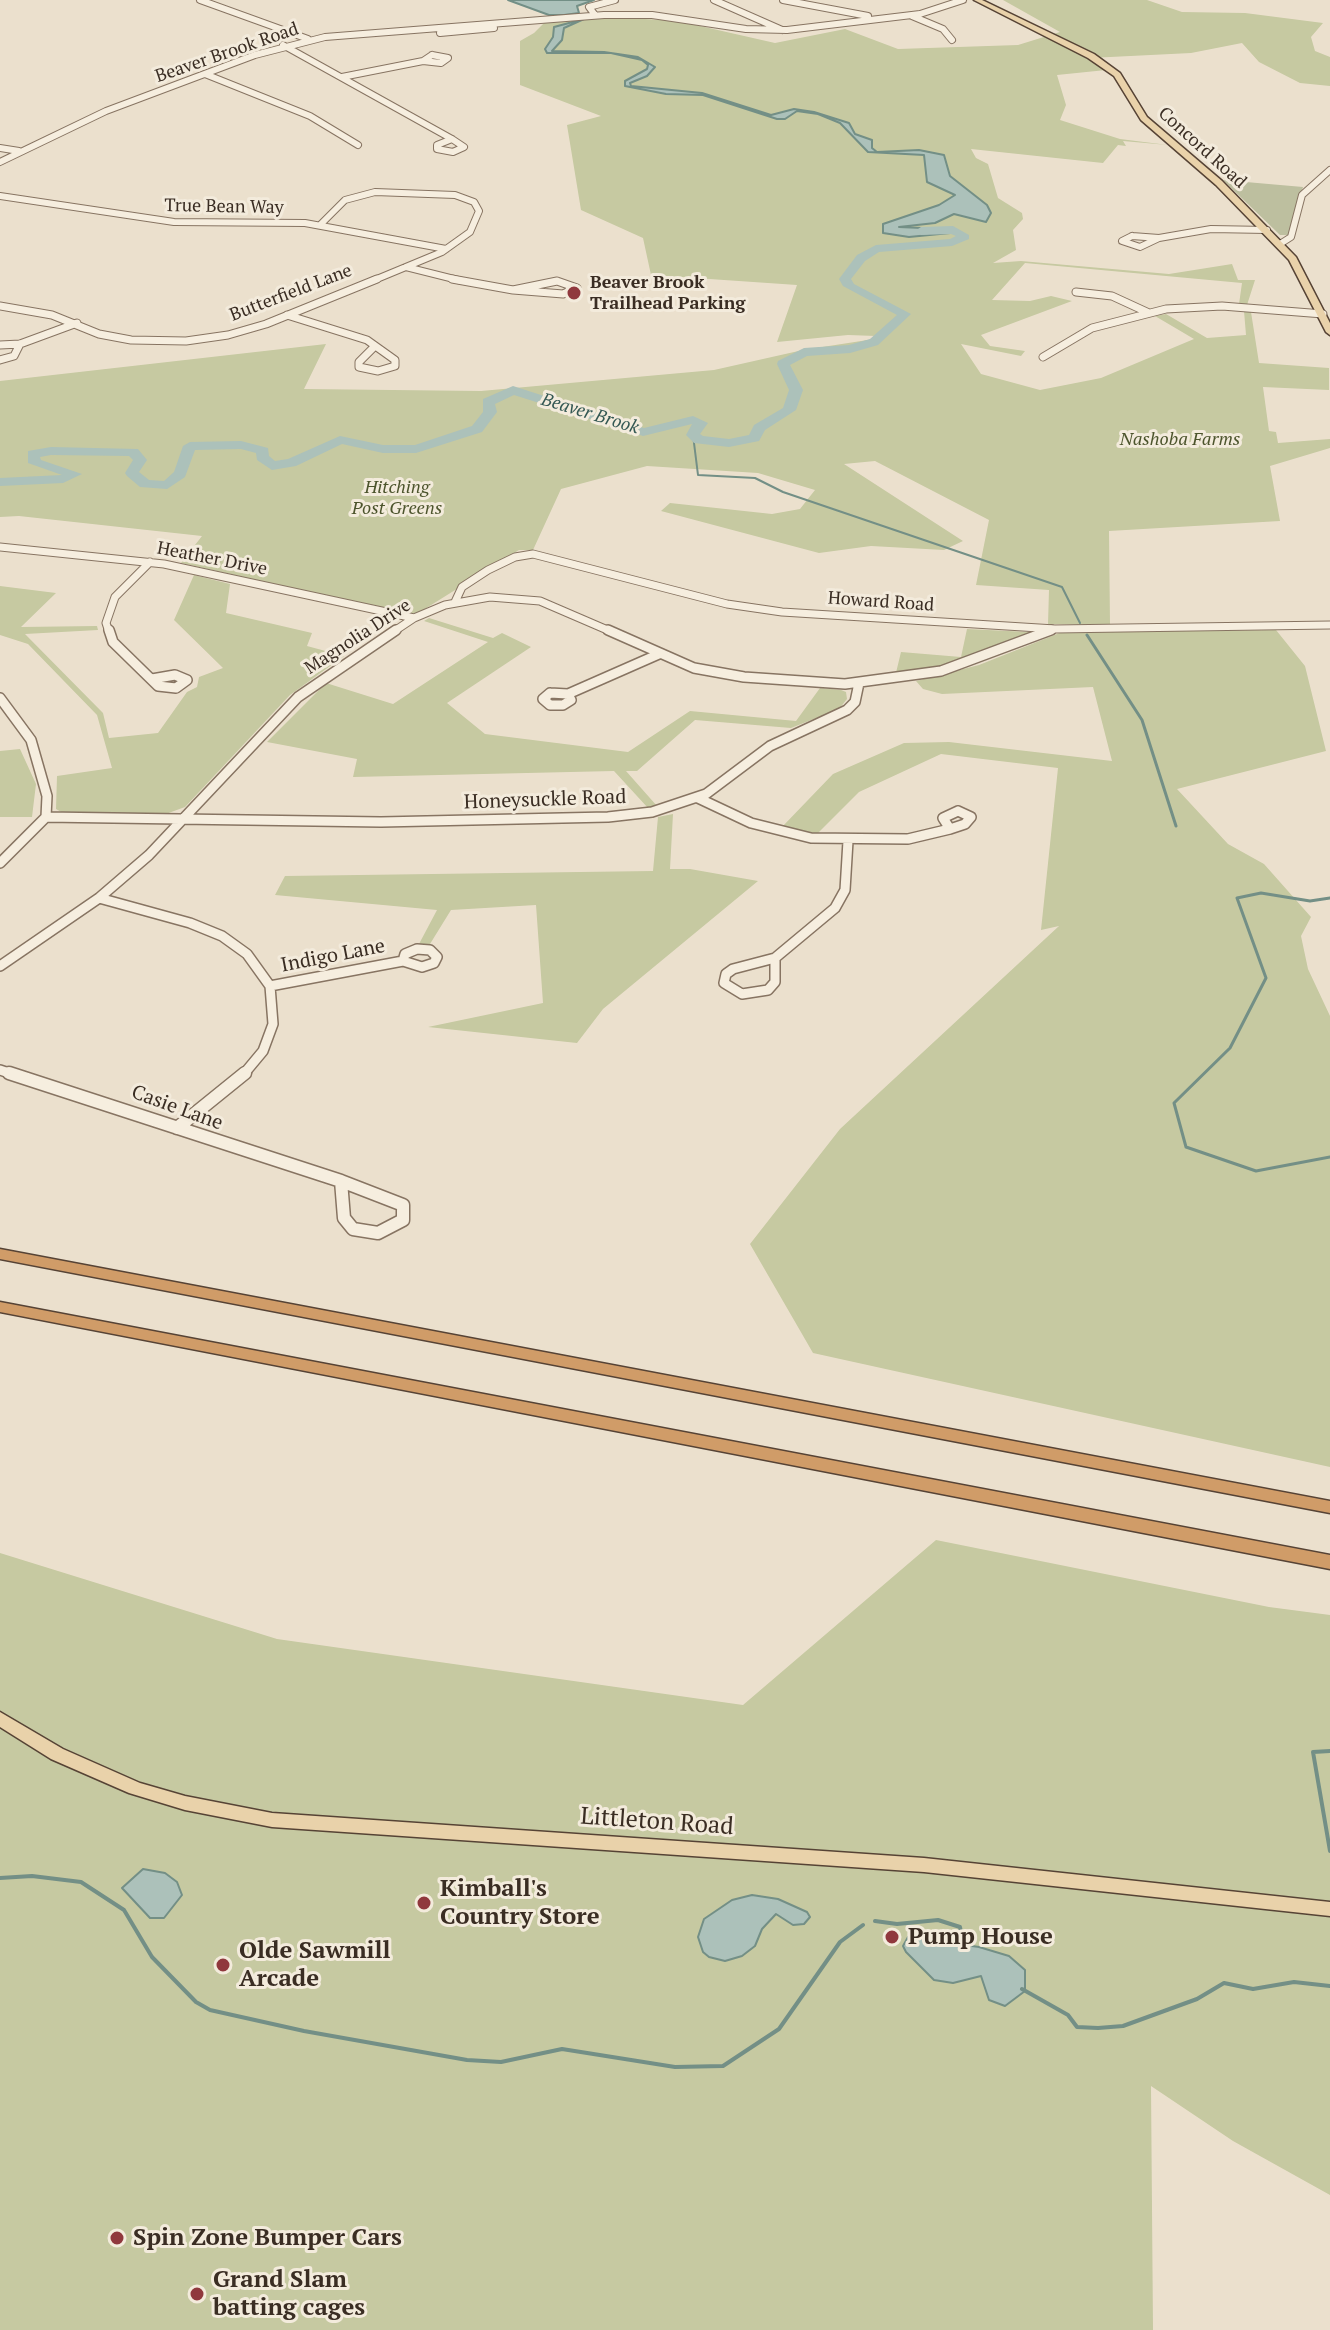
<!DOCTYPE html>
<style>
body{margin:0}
canvas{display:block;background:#ebe0cd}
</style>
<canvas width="1330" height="2330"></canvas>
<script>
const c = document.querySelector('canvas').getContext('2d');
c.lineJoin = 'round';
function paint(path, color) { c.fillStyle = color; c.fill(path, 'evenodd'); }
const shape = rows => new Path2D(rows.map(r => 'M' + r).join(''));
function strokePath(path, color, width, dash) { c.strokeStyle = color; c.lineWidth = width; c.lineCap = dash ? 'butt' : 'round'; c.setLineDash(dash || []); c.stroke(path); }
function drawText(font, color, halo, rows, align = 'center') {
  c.font = font + ' "PT Serif",serif'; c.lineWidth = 6; c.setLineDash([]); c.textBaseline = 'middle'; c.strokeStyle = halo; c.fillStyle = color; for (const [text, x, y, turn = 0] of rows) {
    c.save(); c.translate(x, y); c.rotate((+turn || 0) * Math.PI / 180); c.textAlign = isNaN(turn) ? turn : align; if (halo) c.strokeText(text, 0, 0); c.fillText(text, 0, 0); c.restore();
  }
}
const green = shape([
 [1003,0,1147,0,1182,12,1245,13,1323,23,1311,37,1315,51,1330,57,1330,86,1300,83,1259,62,1242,43,1191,53,1090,58,1106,70,1057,75,1066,105,1060,120,1120,139,1168,145,1123,141,1126,146,1118,145,1103,163,971,149,976,158,988,164,998,198,1022,213,1023,219,1013,230,1016,250,993,263,1021,261,1169,274,1232,264,1238,280,1255,280,1247,305,1239,304,1242,283,1025,263,992,300,1030,301,1051,296,1072,301,981,335,990,346,1025,351,1021,356,961,344,981,374,1040,390,1101,378,1194,339,1155,316,1166,314,1207,338,1246,335,1244,311,1251,312,1259,363,1329,368,1329,390,1263,387,1269,431,1276,432,1278,443,1330,439,1330,448,1270,466,1280,521,1109,531,1110,625,1048,624,1049,590,976,585,989,520,875,461,844,464,963,541,944,550,871,546,819,553,661,511,670,503,772,514,800,509,815,490,758,473,647,466,561,489,533,550,519,550,420,612,410,614,181,563,202,536,19,516,0,517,0,381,326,344,304,389,481,391,714,370,803,350,874,339,876,336,848,335,777,342,797,285,651,275,643,238,581,210,567,125,601,116,520,85,520,41,534,33,546,21,612,17,678,21,775,43,845,29,898,49,1018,45,1060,32],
 [194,575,230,584,226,613,312,633,307,646,344,656,290,695,185,807,163,815,63,813,56,809,57,776,112,768,97,715,28,644,0,635,0,586,56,593,21,627,97,626,98,630,25,634,103,713,109,738,158,733,187,692,197,687,199,677,223,668,174,620],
 [429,618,493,638,502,633,531,647,447,703,485,734,628,752,690,711,796,721,820,688,841,690,846,692,847,699,839,709,791,728,695,720,637,771,626,771,657,806,648,808,614,771,353,777,357,759,267,742,326,683,393,704,488,642,424,621],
 [967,629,1049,633,894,681,901,652,961,657],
 [1276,630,1305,666,1326,751,1177,789,1228,844,1264,864,1311,917,1301,936,1308,969,1330,1016,1330,1467,813,1353,750,1244,840,1129,1059,926,1041,930,1058,768,941,754,859,792,817,834,782,827,833,774,904,743,949,742,1112,761,1093,687,942,694,923,689,916,681,979,665,1062,632],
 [20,749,36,784,32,817,0,817,0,751],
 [673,814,670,869,690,869,758,881,603,1009,577,1043,428,1027,543,1003,536,905,451,910,430,944,419,944,437,910,275,895,285,876,653,871,658,817],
 [936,1540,1269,1607,1330,1615,1330,2195,1233,2141,1151,2086,1153,2330,0,2330,0,1553,277,1639,743,1705]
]);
const cemetery = shape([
 [1223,180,1303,187,1288,235,1280,235]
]);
const water = shape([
 [508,0,594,0,577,6,579,13,564,15,549,15,508,0],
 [584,19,564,28,562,40,552,51,604,52,638,57,655,67,647,76,630,83,631,86,702,93,771,115,794,109,814,112,849,123,855,134,872,140,872,148,877,152,919,150,944,155,950,176,987,205,991,213,986,222,954,214,935,223,899,227,946,229,950,233,909,237,883,233,883,224,939,205,955,195,927,182,924,155,868,152,840,123,818,114,797,111,785,119,777,119,703,95,666,94,625,86,625,81,647,69,648,65,642,60,611,53,547,53,545,49,553,37,554,27,584,19],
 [143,1869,165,1873,177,1882,182,1895,164,1918,150,1918,122,1888,143,1869],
 [752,1895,778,1899,807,1912,810,1917,804,1924,793,1925,776,1914,762,1929,755,1946,742,1956,725,1961,709,1957,703,1952,698,1937,704,1919,732,1900,752,1895],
 [908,1937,979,1947,1009,1956,1025,1970,1025,1991,1005,2006,989,2000,981,1976,953,1983,934,1980,906,1952,903,1946,908,1937]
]);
const streamFar2 = shape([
 [693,435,698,475,755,478,783,492,1062,587,1080,623]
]);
const streamFar1 = shape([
 [1087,635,1142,720,1176,826],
 [1330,898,1310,901,1261,893,1237,898,1266,978,1230,1048,1174,1103,1186,1147,1256,1171,1330,1157]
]);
const stream = shape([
 [1330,1751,1313,1752,1330,1851],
 [0,1878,32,1876,81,1882,124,1910,152,1957,196,2002,210,2010,304,2031,467,2060,501,2062,562,2049,675,2067,723,2066,779,2029,840,1942,863,1925],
 [875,1921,897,1924,938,1920,960,1927,964,1948],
 [1022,1989,1068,2015,1077,2027,1098,2028,1123,2026,1197,1999,1224,1983,1253,1989,1294,1982,1330,1986]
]);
const river = shape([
 [953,226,969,235,969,239,952,246,879,252,865,261,851,279,854,284,911,314,878,345,850,353,807,356,790,365,803,390,796,410,765,430,759,441,729,447,694,443,686,435,692,424,643,436,514,395,495,404,497,412,482,432,416,453,383,453,342,444,296,466,272,470,257,460,256,453,241,449,195,450,185,477,167,489,140,487,127,476,125,473,133,460,129,456,51,455,40,457,41,460,82,474,63,483,0,486,0,478,62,475,28,463,28,451,51,447,138,449,147,460,139,472,149,480,164,481,174,472,183,446,190,442,241,441,268,448,269,456,275,461,288,459,340,436,383,445,415,445,472,426,483,412,483,399,513,386,644,428,693,416,708,423,700,434,703,436,729,439,749,435,754,425,783,408,789,390,777,364,778,361,804,348,849,345,870,339,897,315,843,286,839,279,857,255,876,245,950,239,956,236,951,234,921,235,915,231,921,227,953,226]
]);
const minorFar3 = shape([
 [200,0,308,39],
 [714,0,782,30],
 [783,0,868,16],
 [595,15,589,7,615,0],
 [912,16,943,29,952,40],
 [440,33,494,28],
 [283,45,452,139],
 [432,55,448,58,441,63,423,61,432,55],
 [205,74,310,116,358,145],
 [342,77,423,61],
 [452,139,464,147,453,152,437,149,437,145,452,139],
 [0,148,19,151],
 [0,162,106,111,255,55,325,37,604,15,652,15,746,29,787,30,920,14,963,0],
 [0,196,174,222,305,223,446,249],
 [320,225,345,200,375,192,455,195,474,202,479,211,470,232,442,252,372,281],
 [1132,236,1159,238,1140,247,1122,241,1132,236],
 [1159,238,1211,229,1267,230],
 [1280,244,1291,237,1302,195,1330,170],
 [406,267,462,281]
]);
const minorFar2 = shape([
 [452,279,513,290],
 [557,281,577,288,563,294,513,290,557,281],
 [1076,292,1112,296,1149,313],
 [0,306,52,315,99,334,131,340,186,341,228,335,266,324,377,279],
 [287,315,367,340,395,360,395,366,378,371,359,367,359,362,375,346],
 [0,345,20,344,77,323],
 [1043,357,1092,328,1166,309,1222,306,1323,314],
 [0,360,14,356,20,344],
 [0,547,164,564,414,618],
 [455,602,462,587,488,570,515,557,533,554,727,604,782,612,1055,629,1330,625],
 [109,632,106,623,115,597,150,562],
 [393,632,414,618,445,605,490,597,540,601,612,632],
 [1046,632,1055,629]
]);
const minorFar1 = shape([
 [109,630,113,642,158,686,176,688,187,680,175,675,152,679],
 [608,630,694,668,744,677,845,684,941,671,1051,630],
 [550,693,568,694,571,700,563,705,550,705,543,699,550,693],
 [568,694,659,654],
 [0,698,31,740,47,796,46,817,0,863],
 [698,798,751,823,811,838,908,839,950,829],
 [958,811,971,817,965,824,950,829,943,818,958,811],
 [46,817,381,822,608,817,652,812,706,794,770,746,847,710,855,702,859,683],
 [99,898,190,923,222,936,247,954,270,986,273,1024,263,1051,243,1075],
 [417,949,430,950,437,957,434,963,422,967,403,961,405,954,417,949],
 [775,958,775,982,768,990,742,994,724,983,726,974,733,969,775,958],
 [775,958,835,908,845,890,848,841],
 [0,966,99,898,149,855,298,697,396,630],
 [270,986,403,961],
 [0,1070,15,1075]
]);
const minor = shape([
 [9,1073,341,1181],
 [177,1128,245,1073],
 [341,1181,403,1205,403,1220,378,1233,353,1229,344,1218,341,1181]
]);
const major = shape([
 [974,0,982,0,1094,54,1120,73,1147,117,1222,181,1296,257,1330,323,1330,335,1326,332,1289,260,1216,185,1141,120,1114,76,1088,58,974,0],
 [0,1712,63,1749,140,1783,185,1796,272,1813,924,1858,1330,1902,1330,1916,924,1872,272,1827,185,1810,129,1793,51,1759,0,1727,0,1712]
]);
const highway = shape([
 [0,1249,1330,1501,1330,1513,0,1259,0,1249],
 [0,1302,1330,1555,1330,1569,0,1312,0,1302]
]);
const markers = [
 [574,293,8,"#90383d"],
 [424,1903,8,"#90383d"],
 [892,1937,8,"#90383d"],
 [223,1965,8,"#90383d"],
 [117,2238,8,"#90383d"],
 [197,2294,8,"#90383d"]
];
const farStreetnames = [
 ["Beaver Brook Road",227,53,-19],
 ["Concord Road",1202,148,42],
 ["True Bean Way",224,207,1],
 ["Butterfield Lane",291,293,-21],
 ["Heather Drive",212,559,11],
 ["Howard Road",881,602,4],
 ["Magnolia Drive",358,637,-33]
];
const farPoinames = [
 ["Beaver Brook",590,283],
 ["Trailhead Parking",590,304]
];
const farWaternames = [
 ["Beaver Brook",590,414,17]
];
const farParknames = [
 ["Nashoba Farms",1180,440],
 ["Hitching",397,488],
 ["Post Greens",397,509]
];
const streetNames = [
 ["Honeysuckle Road",545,800,-2],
 ["Indigo Lane",333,956,-11],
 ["Casie Lane",177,1108,20]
];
const nearStreetnames = [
 ["Littleton Road",657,1822,4]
];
const nearPoinames = [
 ["Kimball's",440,1889],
 ["Country Store",440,1917],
 ["Pump House",908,1937],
 ["Olde Sawmill",239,1951],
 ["Arcade",239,1979],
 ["Spin Zone Bumper Cars",133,2238],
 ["Grand Slam",213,2280],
 ["batting cages",213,2308]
];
paint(green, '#c6c9a1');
paint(cemetery, '#bdbf9f');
paint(water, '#acc1ba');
strokePath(water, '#738f86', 2);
strokePath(streamFar2, '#738f86', 2);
strokePath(streamFar1, '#738f86', 3);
strokePath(stream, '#738f86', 4);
paint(river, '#acc1ba');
strokePath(minorFar3, '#877462', 8);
strokePath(minorFar2, '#877462', 9);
strokePath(minorFar1, '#877462', 12);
strokePath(minor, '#877462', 15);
strokePath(major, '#564335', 3);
strokePath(highway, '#564335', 3);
strokePath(minorFar3, '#f6eedf', 6);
strokePath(minorFar2, '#f6eedf', 7);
strokePath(minorFar1, '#f6eedf', 9);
strokePath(minor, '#f6eedf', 12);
paint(major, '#e9d2aa');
paint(highway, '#d09c68');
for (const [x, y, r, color] of markers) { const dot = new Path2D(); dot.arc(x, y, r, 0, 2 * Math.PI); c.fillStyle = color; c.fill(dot); strokePath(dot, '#f3ebdc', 3); }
drawText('18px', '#3a2d23', '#f3ebdc', farStreetnames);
drawText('bold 18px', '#3a2d23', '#f3ebdc', farPoinames, 'left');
drawText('italic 18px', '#345853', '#f3ebdc', farWaternames);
drawText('italic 18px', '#4c542c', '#f3ebdc', farParknames);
drawText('20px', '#3a2d23', '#f3ebdc', streetNames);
drawText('24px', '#3a2d23', '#f3ebdc', nearStreetnames);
drawText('bold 24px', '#3a2d23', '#f3ebdc', nearPoinames, 'left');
</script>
